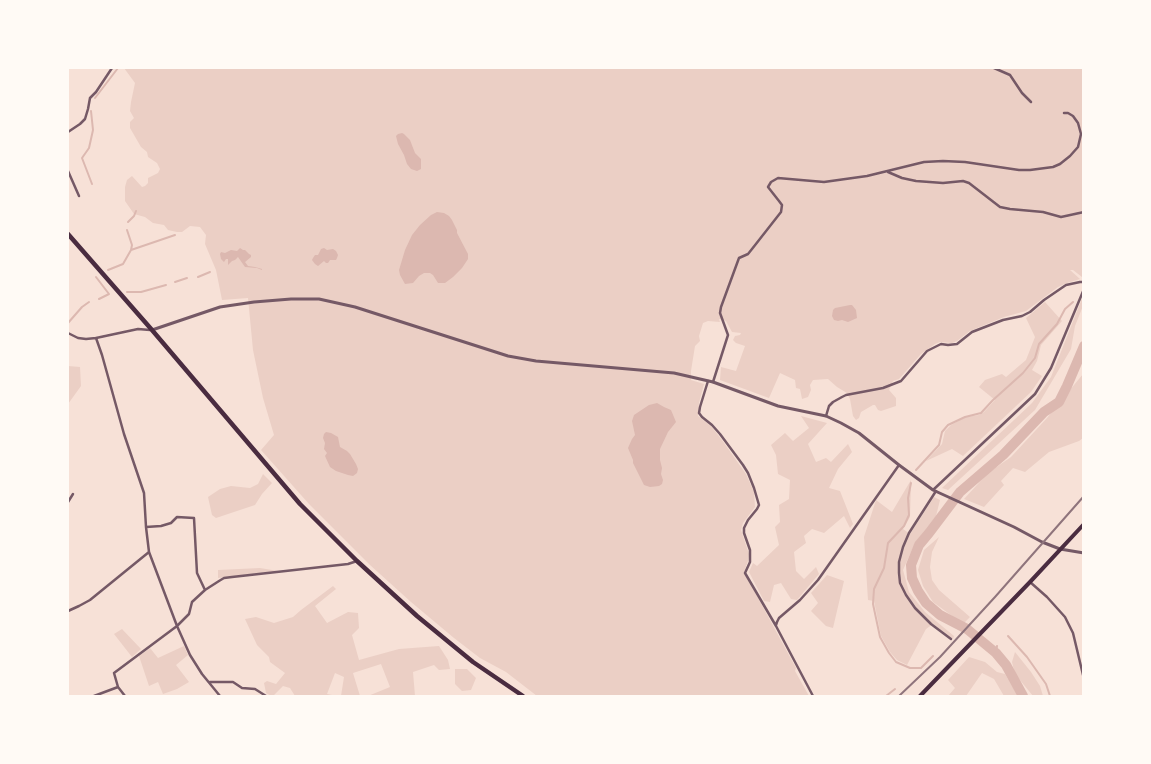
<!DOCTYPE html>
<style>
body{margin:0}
#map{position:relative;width:1151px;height:764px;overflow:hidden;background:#f7e1d7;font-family:"Open Sans",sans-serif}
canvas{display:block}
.frame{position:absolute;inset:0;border:69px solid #fffaf5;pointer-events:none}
</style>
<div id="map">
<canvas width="1151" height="764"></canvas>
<div class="frame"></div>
</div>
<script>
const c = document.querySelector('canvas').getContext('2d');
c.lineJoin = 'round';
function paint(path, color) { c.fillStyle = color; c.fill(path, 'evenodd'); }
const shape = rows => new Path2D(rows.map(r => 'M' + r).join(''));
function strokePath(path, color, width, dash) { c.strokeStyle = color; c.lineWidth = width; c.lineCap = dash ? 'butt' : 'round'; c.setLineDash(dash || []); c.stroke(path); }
const green = shape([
 [124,68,1083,68,1083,276,1082,277,1073,270,1070,270,1080,279,1067,283,1058,287,1026,311,1004,317,970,331,957,341,952,343,940,342,935,344,921,354,899,379,893,381,889,390,896,398,896,406,881,411,878,410,875,405,873,405,861,412,859,418,856,420,853,416,850,399,847,393,837,387,828,379,813,380,810,385,811,390,808,397,802,399,800,389,796,388,795,380,780,373,769,398,720,380,721,367,736,371,745,346,736,343,733,340,735,336,740,335,741,333,732,332,726,321,719,319,720,322,708,321,703,323,699,336,700,341,695,346,691,371,691,380,704,384,699,403,698,416,711,426,722,440,746,474,754,492,755,507,743,523,741,530,749,554,748,561,744,572,796,668,795,671,809,696,778,696,777,695,775,696,537,696,506,672,480,658,454,638,411,602,370,565,309,504,261,450,274,435,263,398,253,350,248,298,222,300,216,270,205,244,206,235,200,227,190,226,182,232,177,232,168,230,164,225,153,223,145,217,134,214,125,201,125,187,127,180,132,176,142,187,145,186,148,183,148,178,158,173,160,169,157,163,148,157,147,152,141,147,130,128,130,122,134,118,130,111,131,102,135,83],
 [1083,296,1083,306,1075,326,1071,349,1035,410,948,490,942,488,1032,403,1051,377],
 [1045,302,1062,321,1041,345,1037,361,1032,370,1042,376,1031,392,963,456,952,449,926,461,942,444,945,431,951,425,966,417,979,415,984,412,995,400,979,387,985,380,1002,374,1006,377,1026,360,1035,337,1026,318],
 [68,366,80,367,81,386,68,404],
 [1083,374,1083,438,1079,441,1049,452,1025,472,1013,468,1001,481,1004,485,984,507,964,499,988,473,1011,457,1047,418],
 [801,416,827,423,808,444,816,462,826,458,831,462,848,444,852,452,838,469,829,488,840,491,853,524,850,528,844,516,824,533,812,529,804,536,806,543,794,552,796,571,804,579,816,567,819,574,797,600,791,599,781,583,774,585,770,602,764,601,749,572,753,563,757,566,779,545,775,527,780,522,779,505,789,499,790,480,778,474,776,455,771,445,785,433,793,441,809,428],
 [263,474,272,483,262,494,255,505,216,518,212,515,208,497,220,489,231,486,250,488,258,484],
 [911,480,910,517,903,529,910,534,934,497,940,500,936,516,915,543,903,570,909,592,925,612,954,636,953,639,933,624,926,629,907,665,897,660,890,652,881,636,874,601,868,600,864,537,876,500,892,512],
 [939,537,932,552,930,567,932,580,939,590,970,617,963,624,933,602,923,586,918,570,924,550],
 [260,568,278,571,218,578,218,570],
 [827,575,844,581,833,628,826,626,811,611,818,603,811,593],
 [333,586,336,589,315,606,327,623,348,612,358,613,359,628,352,635,359,660,399,649,439,646,448,660,450,669,439,670,434,665,413,672,415,696,368,696,390,687,381,664,353,673,360,696,341,696,344,677,335,673,327,694,337,696,295,696,290,688,283,686,273,696,271,696,266,693,264,683,267,681,276,684,285,673,270,662,269,657,257,645,245,619,256,617,274,623,293,617,301,610],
 [122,629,141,649,132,657,114,634],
 [184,646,188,655,176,665,189,682,177,689,163,694,158,682,149,686,139,656,150,648,158,658],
 [1015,652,1031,672,1040,686,1043,696,1033,696,1015,674,1012,662],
 [969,657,985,662,997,672,1005,674,1018,696,1004,696,994,679,982,673,966,696,948,696,955,688,948,680],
 [455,669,467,669,476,678,471,690,462,691,455,684]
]);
const water = shape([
 [402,133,404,134,410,140,415,153,421,159,421,169,417,171,411,169,407,164,404,155,398,144,396,136,398,134],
 [437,212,444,213,449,216,452,220,457,230,457,233,468,254,468,259,462,268,453,277,445,283,438,283,433,275,430,273,424,273,419,276,413,283,405,284,400,275,399,270,405,250,412,235,420,225,431,215],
 [240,248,243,250,245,250,249,254,251,255,251,257,245,262,248,266,255,267,262,269,262,270,257,268,245,267,238,257,235,260,232,261,228,265,228,259,226,259,224,262,221,259,220,254,221,252,225,253,231,250,237,251],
 [324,248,327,250,333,249,336,251,338,255,337,258,336,260,330,260,328,263,326,263,324,261,318,266,315,264,312,260,313,258,315,255,318,255,321,249],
 [850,305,852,305,856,310,857,318,848,322,842,320,838,321,834,320,832,316,833,310,835,308],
 [657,403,664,407,671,410,676,422,668,432,660,449,660,460,662,468,661,474,663,480,662,484,659,486,650,487,644,485,633,463,633,460,628,448,632,439,635,435,632,421,634,415,649,405],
 [326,432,331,433,338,437,340,447,347,451,350,454,356,464,358,469,357,473,353,476,348,475,336,471,330,467,325,456,327,453,324,449,325,443,323,438,324,434]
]);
const stream = shape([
 [95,98,118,68],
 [91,111,93,130,89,148,82,158,92,184],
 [128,222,134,216,136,211],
 [131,250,175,235],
 [108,270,123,264,131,250,132,245,127,230],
 [96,277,109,294,99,299],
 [198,277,210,272],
 [175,282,187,278],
 [127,292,141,292,166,285],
 [68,323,82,307,89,302],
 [916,470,939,445,942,432,948,425,965,417,981,413,993,400,1023,373,1035,358,1039,344,1057,324,1065,309,1073,302],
 [911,483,908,498,909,515,904,526,888,543,884,568,874,589,873,604,880,637,889,653,896,662,910,668,921,668,933,656],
 [1008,636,1027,657,1046,684,1050,696],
 [996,653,997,646],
 [886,696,895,689]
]);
const river = shape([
 [1023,696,1006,665,996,653,967,629,940,615,926,603,918,591,912,578,911,565,919,545,929,533,960,492,1003,455,1044,412,1059,402,1067,386,1084,346]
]);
const minor = shape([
 [994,68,1010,75,1022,93,1031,102],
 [68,132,80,124,85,119,88,109,90,98,96,92,112,68],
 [68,171,79,196],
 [888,172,902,178,916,181,943,183,963,181,969,183,1000,207,1010,209,1043,212,1061,217,1084,212],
 [68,333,78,338,86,339,96,338,138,329,150,330],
 [96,338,102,355,124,434,144,493,146,527,149,552,177,626,190,655,202,674,220,696],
 [708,381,700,407,699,413,702,417,712,425,720,434,743,465,748,473,754,488,759,505,757,509,748,520,744,528,744,533,750,550,750,562,745,573,776,626,813,696],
 [713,382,728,335,720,313,721,307,739,258,748,254,752,249,781,212,782,205,779,201,768,187,771,182,778,178,824,182,867,176,924,162,943,161,965,162,1019,170,1030,170,1053,167,1060,164,1070,156,1078,147,1081,134,1078,123,1073,116,1068,113,1064,113],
 [826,416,829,406,833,402,842,397,846,395,883,388,901,381,927,351,941,344,948,345,957,344,972,332,1003,320,1022,316,1030,312,1044,300,1066,285,1080,282,1084,282],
 [933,490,1035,394,1051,368,1084,289],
 [936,491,909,533,903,547,899,562,899,573,900,583,906,595,915,608,931,624,951,639],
 [68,502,73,494],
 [146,527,161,526,171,523,177,517,194,518,197,573,205,590],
 [1030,582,1047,597,1065,617,1073,633,1084,679],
 [68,611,79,606,90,600,149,552],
 [776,625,777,622,779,618,800,600,818,580,899,465],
 [210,682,233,682,242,688,255,689,266,696],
 [94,696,118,687],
 [125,696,118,687,114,673,177,626,189,614,192,602,205,590,219,581,224,578,232,577,348,564,357,561]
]);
const tertiary = shape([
 [152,330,220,307,254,302,291,299,319,299,355,307,508,356,536,361,674,373,713,382,778,406,826,416,841,423,859,433,899,465,933,490,1014,527,1042,542,1060,549,1084,553]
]);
const secondary = shape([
 [920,696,1030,582,1084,524]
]);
const trunk = shape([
 [68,234,152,330,300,504,357,561,417,616,473,662,523,696]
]);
const rail = shape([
 [899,696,940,657,995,597,1084,496]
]);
paint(green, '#ebcfc5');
paint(water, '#dcb8b0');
strokePath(stream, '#dcb8b0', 2);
strokePath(river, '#dcb8b0', 10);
strokePath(minor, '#755966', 2.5);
strokePath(tertiary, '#755966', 3);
strokePath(secondary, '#4a2c40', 4);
strokePath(trunk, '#4a2c40', 4.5);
strokePath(rail, '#8f747c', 2);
</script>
